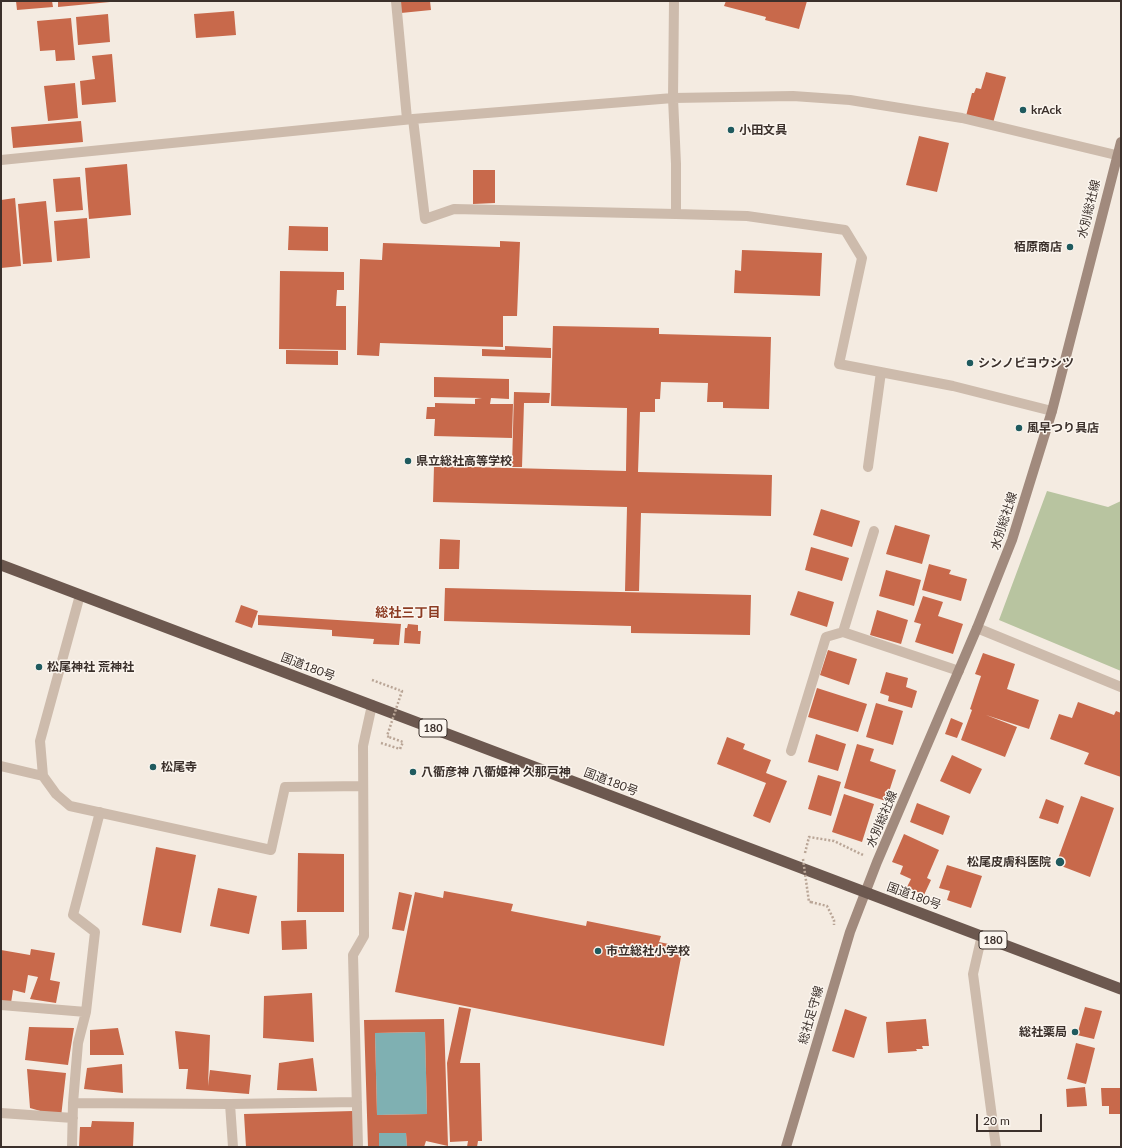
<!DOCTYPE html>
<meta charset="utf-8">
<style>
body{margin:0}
#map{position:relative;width:1122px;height:1148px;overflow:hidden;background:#f4ebe1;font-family:Lato,sans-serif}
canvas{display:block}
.frame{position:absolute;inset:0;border:2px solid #3b302b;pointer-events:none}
.scale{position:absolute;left:976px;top:1114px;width:66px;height:18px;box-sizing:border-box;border:2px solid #3b302b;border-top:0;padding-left:5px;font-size:12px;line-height:14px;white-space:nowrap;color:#3b302b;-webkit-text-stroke:3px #fbf5ee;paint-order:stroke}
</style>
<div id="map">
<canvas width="1122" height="1148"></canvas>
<div class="frame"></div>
<div class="scale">20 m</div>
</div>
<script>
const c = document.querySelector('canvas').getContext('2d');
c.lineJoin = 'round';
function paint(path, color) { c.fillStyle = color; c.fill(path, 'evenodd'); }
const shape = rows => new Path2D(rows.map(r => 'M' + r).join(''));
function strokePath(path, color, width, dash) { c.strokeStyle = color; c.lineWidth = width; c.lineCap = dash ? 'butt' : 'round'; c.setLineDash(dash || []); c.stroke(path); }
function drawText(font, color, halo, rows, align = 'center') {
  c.font = font + ' Lato,"Noto Sans JP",sans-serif'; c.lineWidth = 3; c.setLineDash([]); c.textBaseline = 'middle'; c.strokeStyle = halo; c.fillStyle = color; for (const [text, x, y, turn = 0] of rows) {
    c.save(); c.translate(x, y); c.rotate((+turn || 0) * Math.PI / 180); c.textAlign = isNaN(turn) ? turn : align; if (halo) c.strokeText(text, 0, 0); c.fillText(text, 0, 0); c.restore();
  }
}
const green = shape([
 [1047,491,1108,507,1121,501,1121,671,999,620]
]);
const water = shape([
 [425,1032,427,1114,377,1115,375,1033],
 [379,1133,406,1133,407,1147,379,1147]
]);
const building = shape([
 [16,1,52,1,53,7,17,10],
 [58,1,110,1,110,2,58,7],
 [400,1,430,1,431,10,401,13],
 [726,1,807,1,799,29,765,20,766,17,724,6],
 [234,11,236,35,196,38,194,14],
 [108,14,110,42,78,45,76,17],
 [71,18,75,60,56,61,55,50,40,51,37,21],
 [112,54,116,102,82,105,80,81,95,79,92,56],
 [986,72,1006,77,993,123,966,116,972,93,974,93,976,88,981,89],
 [75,83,78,118,48,121,44,86],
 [81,121,83,142,13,148,11,127],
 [919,136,949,143,937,192,906,185],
 [127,164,131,215,89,219,85,168],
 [473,170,495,170,495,203,473,204],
 [80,177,83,210,56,212,53,179],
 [15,198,21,266,1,268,1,200],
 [46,201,52,262,23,264,18,204],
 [87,218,90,258,57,261,54,221],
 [289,226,328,227,328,251,288,250],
 [500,241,520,242,517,316,503,316,503,347,380,343,379,356,357,355,360,259,382,260,383,243,500,247],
 [742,250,822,253,820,296,734,293,735,270,741,271],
 [280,271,344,272,344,290,337,290,336,306,346,306,346,350,279,349],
 [553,326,659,328,659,334,771,337,769,409,723,408,723,402,707,402,708,383,661,382,660,399,655,399,655,412,640,412,638,472,772,475,771,516,641,513,639,591,625,591,627,507,433,502,434,466,626,471,627,408,551,406],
 [505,346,551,348,551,358,482,356,482,349,505,350],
 [286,350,338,351,338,365,286,364],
 [434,377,509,379,509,399,491,398,490,404,513,404,512,438,434,436,435,419,426,419,427,407,435,407,435,403,475,404,475,399,482,398,434,397],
 [514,392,550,393,549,403,524,403,522,467,512,467],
 [821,509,860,521,852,547,813,535],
 [895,525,930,535,922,564,886,554],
 [440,539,460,540,459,569,439,569],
 [811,547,849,558,842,581,805,570],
 [929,564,951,570,949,574,967,579,961,601,922,590],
 [886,570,921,580,914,606,879,596],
 [445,588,751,595,750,635,631,633,631,626,444,621],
 [798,591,834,602,827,627,790,615],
 [923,596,943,602,938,616,963,624,953,654,915,642,921,624,914,622],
 [241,605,258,611,252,628,235,622],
 [877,610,908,620,901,644,870,635],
 [258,615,401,624,399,645,373,644,374,639,332,636,332,630,258,625],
 [408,624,418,625,418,631,421,631,420,644,404,643,405,628,407,628],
 [828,650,857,659,849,685,820,675],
 [983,653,1015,664,1007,689,1039,700,1029,729,986,715,1017,727,1005,757,961,740,972,710,970,709,981,676,975,674],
 [886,672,908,678,906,687,917,691,912,708,888,701,889,696,880,693],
 [817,688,867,704,858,732,808,717],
 [1078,702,1114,715,1116,711,1121,713,1121,777,1084,764,1089,753,1050,739,1059,714,1072,718],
 [876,703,903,711,893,745,866,737],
 [951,718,963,723,957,738,945,734],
 [816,734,846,744,838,771,808,762],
 [727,737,745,744,743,749,771,760,766,773,787,781,770,823,753,816,766,783,717,764],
 [857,744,874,749,870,761,896,770,886,801,844,788],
 [952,755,982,769,970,794,940,781],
 [818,775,841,782,831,816,808,809],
 [844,794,874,804,862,842,832,832],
 [1081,796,1114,808,1090,877,1056,864],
 [1046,799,1064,806,1058,824,1039,818],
 [917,803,950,816,943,835,910,822],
 [904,834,939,850,927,878,931,880,924,895,907,887,911,879,900,874,903,866,892,862],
 [156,847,196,855,181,933,142,925],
 [298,853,344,854,344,912,297,912],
 [947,865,982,876,971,908,947,900,950,891,939,888],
 [218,888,257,896,249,934,210,926],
 [444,891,513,904,511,911,586,926,587,921,661,936,659,942,683,947,664,1046,395,992,415,892,443,898],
 [399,892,412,895,404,931,392,929],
 [306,920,307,949,282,950,281,921],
 [31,949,55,953,50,980,60,982,56,1003,30,999,38,977,28,975,25,993,13,990,11,1003,1,1001,1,950,30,955],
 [312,993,314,1042,263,1038,264,996],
 [459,1007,471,1009,460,1063,480,1063,482,1141,478,1141,477,1147,467,1147,468,1141,450,1142,447,1063],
 [1085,1007,1102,1011,1094,1039,1077,1035],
 [845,1009,867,1017,854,1058,832,1051],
 [444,1019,448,1146,426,1141,424,1147,407,1147,406,1133,379,1133,379,1147,368,1147,364,1020],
 [425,1032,427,1114,377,1115,375,1033],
 [926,1019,929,1046,922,1046,923,1049,916,1049,917,1051,888,1053,886,1022],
 [29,1027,74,1028,68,1065,25,1060],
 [118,1028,124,1055,90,1055,90,1030],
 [175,1031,210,1035,208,1086,210,1070,251,1075,249,1094,186,1089,188,1069,179,1069],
 [1076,1043,1095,1048,1086,1084,1067,1079],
 [313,1058,317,1091,277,1090,279,1063],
 [122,1064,123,1093,84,1089,87,1068],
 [27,1069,66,1073,61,1117,30,1108],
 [1085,1087,1087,1106,1067,1107,1066,1089],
 [1101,1088,1121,1088,1121,1114,1109,1114,1109,1106,1102,1106],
 [353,1111,353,1147,246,1147,244,1114],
 [92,1121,134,1122,133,1147,79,1147,80,1127,91,1127]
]);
const path = shape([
 [372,680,399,690],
 [381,743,400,749,403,742,389,737],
 [805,853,809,837,834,841,863,855],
 [811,902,827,906,834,920,834,925]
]);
const service = shape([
 [977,628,1121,687]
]);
const minor = shape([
 [396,1,407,119],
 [674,1,673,98,676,164,676,214,747,216,845,230,862,258,839,364,953,386,1052,411],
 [413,119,425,219,454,209,676,214],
 [1,160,413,119,673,98,793,96,850,100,962,118,1116,155],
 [868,467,881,372],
 [874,531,843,632,959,671],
 [791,751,826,637,843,632],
 [1,766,43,776,40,741,80,595],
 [43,776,56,794,70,806,271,850,285,787,363,786],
 [982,935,973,974,996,1147],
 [1,1005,86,1012],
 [73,1103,230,1104,357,1102],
 [230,1104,233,1147],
 [1,1113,73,1118],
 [72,1147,73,1103,78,1043,86,1012,95,932,73,915,100,812],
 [358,1147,353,955,364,936,363,746,372,705]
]);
const secondary = shape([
 [786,1147,850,932,877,862,977,628,1012,540,1052,411,1121,142]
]);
const trunk = shape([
 [1,565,1121,989]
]);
const pathBridge = shape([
 [389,737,387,736,402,691,399,690],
 [803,859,809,902,811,902]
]);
const markers = [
 [1023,110,4,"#1f5a5e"],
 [731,130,4,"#1f5a5e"],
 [1070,247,4,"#1f5a5e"],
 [970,363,4,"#1f5a5e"],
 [1019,428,4,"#1f5a5e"],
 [408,461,4,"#1f5a5e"],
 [39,667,4,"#1f5a5e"],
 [153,767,4,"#1f5a5e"],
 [413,772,4,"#1f5a5e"],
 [1060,862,5,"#1f5a5e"],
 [598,951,4,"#1f5a5e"],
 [1075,1032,4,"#1f5a5e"]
];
const shields = [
 [433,728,28],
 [993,940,28]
];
const shieldNames = [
 ["180",433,728],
 ["180",993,940]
];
const poiNames = [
 ["krAck",1031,110],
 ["小田文具",739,130],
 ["栢原商店",1062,247,"right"],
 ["シンノビヨウシツ",978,363],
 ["風早つり具店",1027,428],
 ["県立総社高等学校",416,461],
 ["松尾神社 荒神社",47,667],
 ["松尾寺",161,767],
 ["八衢彦神 八衢姫神 久那戸神",421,772],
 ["松尾皮膚科医院",1051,862,"right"],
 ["市立総社小学校",606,951],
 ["総社薬局",1067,1032,"right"]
];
const streetNames = [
 ["水別総社線",1089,209,-76],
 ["水別総社線",1004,521,-72],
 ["国道180号",308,667,21],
 ["国道180号",611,782,21],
 ["水別総社線",882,819,-67],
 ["国道180号",914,896,20],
 ["総社足守線",811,1015,-74]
];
const neighbourhoodNames = [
 ["総社三丁目",408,613]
];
paint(green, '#b8c4a0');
paint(water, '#7fb0b2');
paint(building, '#c8694b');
strokePath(path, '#b9a596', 2.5, [2, 2]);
strokePath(service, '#cdbbac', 10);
strokePath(minor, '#cdbbac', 10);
strokePath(secondary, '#a18a7d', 10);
strokePath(trunk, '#6c584f', 11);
strokePath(pathBridge, '#b9a596', 2.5, [2, 2]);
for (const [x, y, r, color] of markers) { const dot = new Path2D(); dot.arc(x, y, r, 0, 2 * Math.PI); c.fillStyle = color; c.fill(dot); strokePath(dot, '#fbf5ee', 1.5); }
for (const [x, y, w] of shields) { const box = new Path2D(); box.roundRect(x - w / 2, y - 9, w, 18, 3); c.fillStyle = '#fbf5ee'; c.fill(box); strokePath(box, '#3b302b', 1); }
drawText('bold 11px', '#3b302b', null, shieldNames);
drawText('bold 12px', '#3b302b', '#fbf5ee', poiNames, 'left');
drawText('12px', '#3b302b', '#fbf5ee', streetNames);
drawText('bold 13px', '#8c3b22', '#fbf5ee', neighbourhoodNames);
</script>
